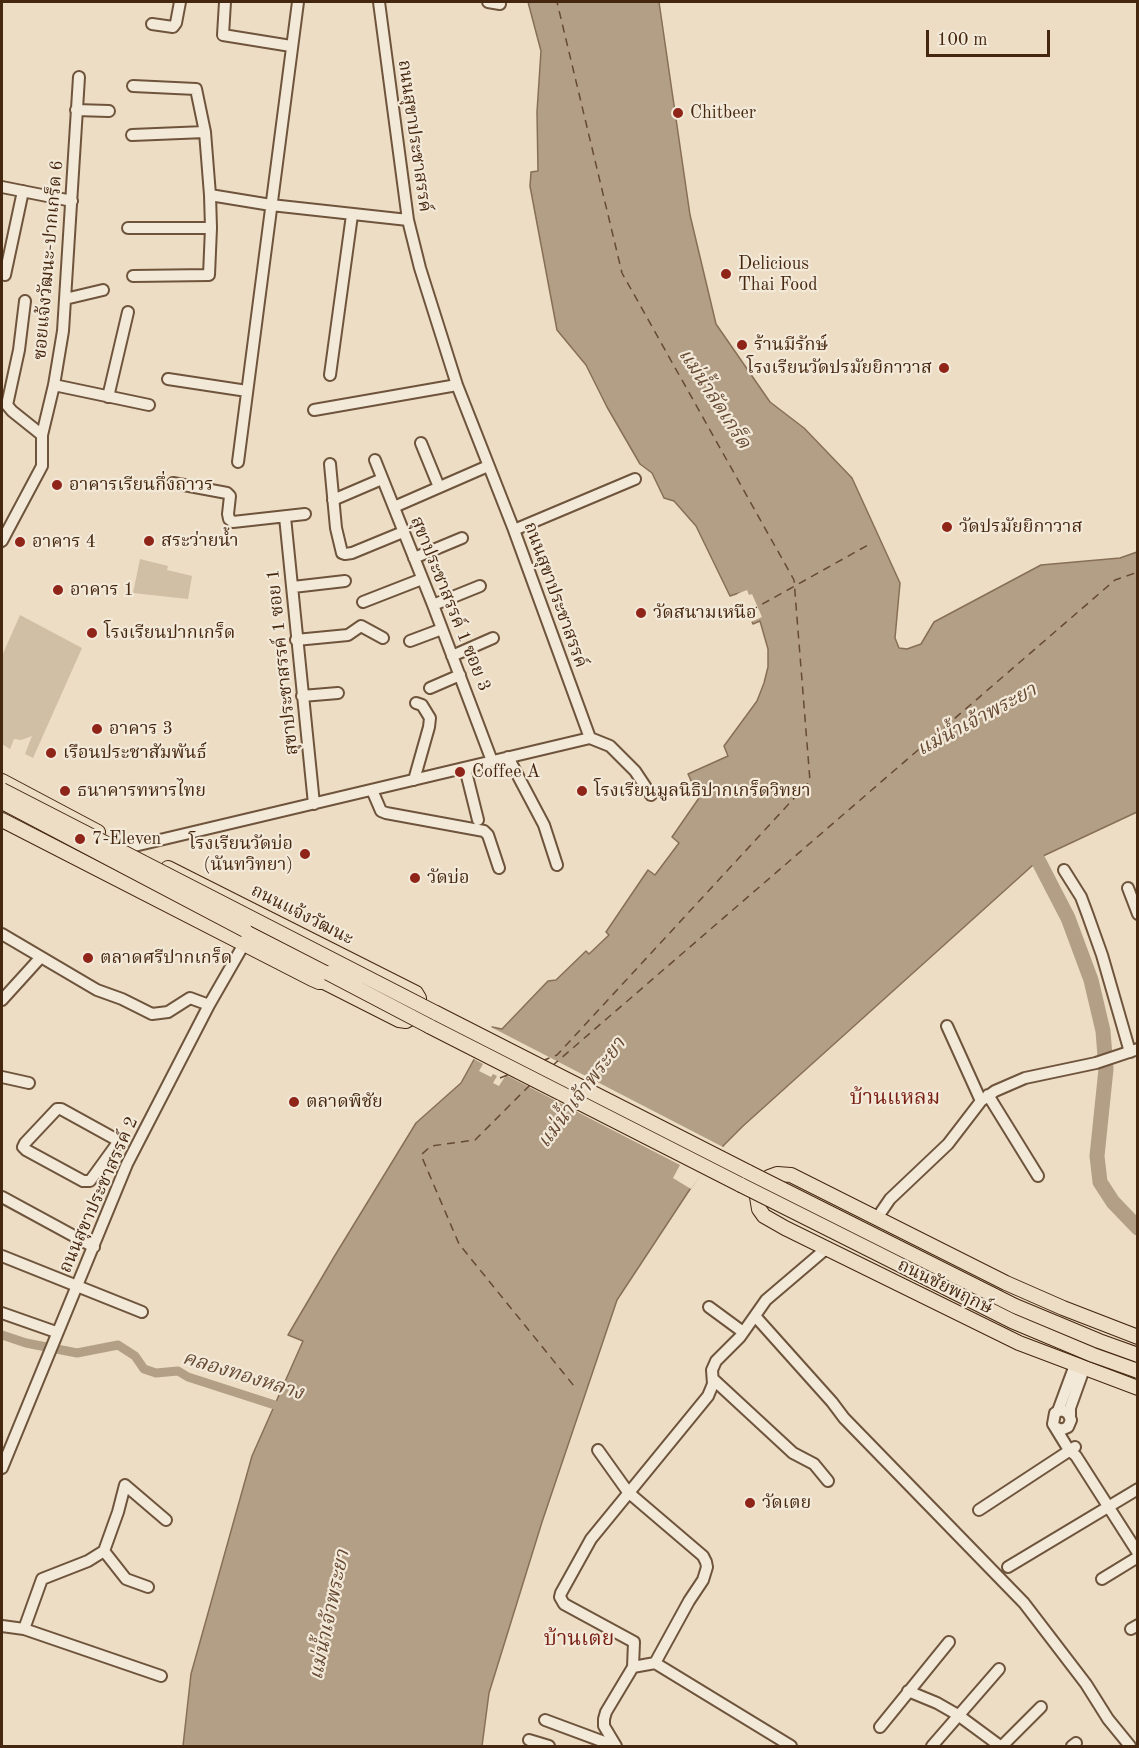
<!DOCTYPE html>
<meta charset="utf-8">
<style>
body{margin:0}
#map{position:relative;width:1139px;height:1748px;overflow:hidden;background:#ecddc4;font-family:"Old Standard TT",serif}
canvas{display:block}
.frame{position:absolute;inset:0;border:3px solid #45260f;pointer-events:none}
.scale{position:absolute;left:926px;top:30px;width:124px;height:27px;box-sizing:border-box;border:3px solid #45260f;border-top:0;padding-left:8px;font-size:18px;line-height:21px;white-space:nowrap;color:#45260f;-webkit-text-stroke:4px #f3e9d9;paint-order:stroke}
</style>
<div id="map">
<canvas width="1139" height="1748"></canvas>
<div class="frame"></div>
<div class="scale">100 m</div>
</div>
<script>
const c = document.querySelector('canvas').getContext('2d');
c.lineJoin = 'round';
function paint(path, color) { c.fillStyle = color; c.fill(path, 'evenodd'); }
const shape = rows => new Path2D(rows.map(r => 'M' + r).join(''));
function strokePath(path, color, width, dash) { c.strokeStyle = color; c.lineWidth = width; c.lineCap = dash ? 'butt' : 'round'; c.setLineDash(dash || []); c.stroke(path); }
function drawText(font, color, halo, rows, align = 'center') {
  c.font = font + ' "Old Standard TT","Noto Serif Thai",serif'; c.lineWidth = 4.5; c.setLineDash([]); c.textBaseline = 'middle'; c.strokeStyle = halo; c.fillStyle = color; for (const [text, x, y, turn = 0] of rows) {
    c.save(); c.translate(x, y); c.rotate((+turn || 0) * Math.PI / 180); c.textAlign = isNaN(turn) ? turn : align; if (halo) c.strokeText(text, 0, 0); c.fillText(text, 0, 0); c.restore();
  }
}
const green = shape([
 [140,559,168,566,167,570,192,576,188,599,133,593],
 [20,615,82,648,33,758,25,754,32,736,21,740,14,739,10,749,2,744,2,656]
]);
const water = shape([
 [528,2,659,2,690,215,716,324,770,402,804,428,852,478,900,583,895,638,899,648,907,649,921,644,934,622,1041,565,1120,558,1137,552,1137,812,1043,856,743,1126,724,1145,700,1174,617,1300,542,1522,489,1693,482,1746,183,1746,191,1674,252,1456,303,1341,288,1335,334,1257,416,1123,461,1083,492,1027,502,1029,548,981,556,980,586,951,589,954,609,935,606,932,648,870,655,875,679,843,672,837,699,798,688,774,728,756,724,746,757,701,764,683,768,667,768,649,760,621,753,624,739,593,730,596,696,526,674,501,664,498,652,473,640,464,607,407,586,365,557,330,530,186,531,172,538,171,537,112,541,51,528,2]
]);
const pier = shape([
 [747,590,749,595,752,594,762,617,749,623,737,594],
 [489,1026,725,1148,702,1177,700,1176,691,1189,673,1178,680,1165,506,1075,499,1086,493,1083,497,1076,493,1074,491,1077,479,1071,483,1064,472,1058]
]);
const canal = shape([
 [2,1335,26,1343,77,1353,118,1345,135,1356,144,1369,156,1373,178,1371,188,1377,284,1408]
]);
const river = shape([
 [1023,848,1038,860,1068,918,1091,980,1103,1031,1106,1069,1097,1156,1100,1182,1113,1202,1138,1228]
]);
const ferry = shape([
 [750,611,868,545],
 [542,1061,557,1055,810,781,794,580,622,273,557,2],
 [552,1066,1115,580,1138,572],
 [500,1078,510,1074],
 [530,1085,475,1140,431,1146,421,1155,459,1244,574,1386]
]);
const minor = shape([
 [225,2,223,35,291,46],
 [379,2,408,220,420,268,457,385,514,530,590,738],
 [488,2,500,4],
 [152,24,173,27,176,23,180,2],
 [133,86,196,89,205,132,210,195,211,228,209,275,133,276],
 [76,110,109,111],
 [132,135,205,132],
 [2,187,72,201],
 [210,195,271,205,408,220],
 [128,228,211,228],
 [5,275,23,191],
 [65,299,103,290],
 [25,301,19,350,7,405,12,411,42,435],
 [330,375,352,215],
 [168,379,247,391],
 [54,385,149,405],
 [108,397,128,312],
 [314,410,457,385],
 [421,443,439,487],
 [375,460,433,605,492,761],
 [238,462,298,2],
 [330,464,336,528,342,553,345,554,352,553,403,532],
 [173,483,227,493,230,496,228,514,229,519,233,522,305,514],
 [333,500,382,479],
 [394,507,488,466],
 [285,517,314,804],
 [514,530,635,479],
 [2,541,42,466,42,435,54,385,63,331,79,77],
 [414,558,462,538],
 [293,587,345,581],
 [363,602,422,579],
 [433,605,480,586],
 [296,640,348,635,361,626,383,638],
 [410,641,442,629],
 [452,656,493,638],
 [430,688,460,675],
 [302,696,338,693],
 [590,738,610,746,635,771,651,795],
 [508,757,544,825,557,865],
 [465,768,478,820],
 [414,780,429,727,430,718,422,705,416,703],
 [372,790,381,811,386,813,484,831,488,835,499,868],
 [126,848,590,738],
 [1064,870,1081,897,1087,913,1102,955,1130,1052],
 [1128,888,1138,914],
 [2,934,97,990,122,999,152,1014,168,1012,190,998,209,1005],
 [2,1000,41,957],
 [947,1026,981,1101],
 [2,1077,29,1083],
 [988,1095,1038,1176],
 [57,1109,61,1109,119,1141,90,1181,83,1181,26,1150,23,1147,25,1143,57,1109],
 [2,1197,94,1247],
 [877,1218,890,1199,948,1144,981,1101,995,1091,1025,1078,1096,1063,1138,1049],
 [2,1256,142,1312],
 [709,1307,743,1332],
 [2,1313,56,1332],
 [755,1316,832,1402,844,1418,1024,1603,1086,1684,1108,1719,1130,1746],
 [713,1379,793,1453,814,1464,828,1481],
 [1058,1411,1075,1365],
 [1070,1416,1070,1408,1084,1369],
 [1055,1427,1061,1430,1068,1427,1071,1420,1068,1413,1061,1410,1055,1413,1053,1424,1069,1450,1076,1456,1138,1553],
 [598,1450,628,1492,703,1556,706,1562,707,1567,703,1580,689,1601,655,1663,791,1746],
 [2,1468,127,1164,209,1005,244,944],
 [979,1510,1075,1447],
 [104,1551,126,1579,148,1587],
 [1008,1567,1138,1489],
 [1102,1579,1138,1557],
 [2,1626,24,1629,161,1676],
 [24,1629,42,1579,88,1561,104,1551,118,1512,125,1485,166,1520],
 [1131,1629,1138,1625],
 [633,1667,634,1642,564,1604,560,1597,561,1593,591,1539,708,1396,713,1384,712,1370,716,1361,740,1337,766,1300,827,1248],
 [908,1691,937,1703,958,1715,1000,1746],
 [545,1720,615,1746],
 [880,1727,949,1642],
 [529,1740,549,1746],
 [616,1746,604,1726,604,1719,606,1712,633,1667,655,1663],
 [932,1746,999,1669],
 [1002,1746,1041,1707],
 [1072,1746,1076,1743]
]);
const major = shape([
 [2,781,98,832],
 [2,820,312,979,319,982,324,982,399,1020,406,1021,415,1016,419,1008,419,998,416,993,168,868],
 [234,926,328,973],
 [436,1013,748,1172],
 [429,1026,741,1185],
 [1138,1337,1063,1308,1006,1283,791,1175,777,1174,769,1177,760,1185,757,1197,759,1209,764,1216,785,1228,1019,1343,1138,1388]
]);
const majorBridge = shape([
 [2,790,436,1013],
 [2,802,245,930],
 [328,973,429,1026],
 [748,1172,1015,1306,1099,1341,1138,1355],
 [741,1185,1012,1321,1093,1355,1138,1371]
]);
const markers = [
 [678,113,6,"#8f2418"],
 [726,274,6,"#8f2418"],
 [742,345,6,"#8f2418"],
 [944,368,6,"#8f2418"],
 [57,485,6,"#8f2418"],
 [947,527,6,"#8f2418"],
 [149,541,6,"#8f2418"],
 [20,542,6,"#8f2418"],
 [58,590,6,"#8f2418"],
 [641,613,6,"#8f2418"],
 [92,633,6,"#8f2418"],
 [97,729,6,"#8f2418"],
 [51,753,6,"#8f2418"],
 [460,772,6,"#8f2418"],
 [65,791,6,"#8f2418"],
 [582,791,6,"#8f2418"],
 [80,839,6,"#8f2418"],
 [305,854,6,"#8f2418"],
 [415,878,6,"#8f2418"],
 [88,958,6,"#8f2418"],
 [294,1102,6,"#8f2418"],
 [750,1503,6,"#8f2418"]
];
const poiNames = [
 ["Chitbeer",690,113],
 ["Delicious",738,264],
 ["Thai Food",738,285],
 ["ร้านมีรักษ์",754,345],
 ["โรงเรียนวัดปรมัยยิกาวาส",932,368,"right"],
 ["อาคารเรียนกึ่งถาวร",69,485],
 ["วัดปรมัยยิกาวาส",959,527],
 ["สระว่ายน้ำ",161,541],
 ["อาคาร 4",32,542],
 ["อาคาร 1",70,590],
 ["วัดสนามเหนือ",653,613],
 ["โรงเรียนปากเกร็ด",104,633],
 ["อาคาร 3",109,729],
 ["เรือนประชาสัมพันธ์",63,753],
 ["Coffee A",472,772],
 ["ธนาคารทหารไทย",77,791],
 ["โรงเรียนมูลนิธิปากเกร็ดวิทยา",594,791],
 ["7-Eleven",92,839],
 ["โรงเรียนวัดบ่อ",293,844,"right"],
 ["(นันทวิทยา)",293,865,"right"],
 ["วัดบ่อ",427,878],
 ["ตลาดศรีปากเกร็ด",100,958],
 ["ตลาดพิชัย",306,1102],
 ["วัดเตย",762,1503]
];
const streetNames = [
 ["ถนนสุขาประชาสรรค์",414,136,82],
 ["ซอยแจ้งวัฒนะ-ปากเกร็ด 6",49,260,-85],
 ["ถนนสุขาประชาสรรค์",555,595,70],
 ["สุขาประชาสรรค์ 1 ซอย 3",450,604,68],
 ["สุขาประชาสรรค์ 1 ซอย 1",283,662,-96],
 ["ถนนแจ้งวัฒนะ",302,915,27],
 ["ถนนสุขาประชาสรรค์ 2",99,1195,-66],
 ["ถนนชัยพฤกษ์",945,1287,26]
];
const waterNames = [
 ["แม่น้ำลัดเกร็ด",714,399,57],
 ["แม่น้ำเจ้าพระยา",977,720,-28],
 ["แม่น้ำเจ้าพระยา",582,1093,-53],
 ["คลองทองหลาง",243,1376,17],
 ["แม่น้ำเจ้าพระยา",330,1615,-78]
];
const quarterNames = [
 ["บ้านแหลม",895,1098],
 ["บ้านเตย",579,1639]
];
paint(green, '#d0bea5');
paint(water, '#b39f86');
strokePath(water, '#876f56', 1.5);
paint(pier, '#ecddc4');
strokePath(canal, '#b39f86', 9);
strokePath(river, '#b39f86', 15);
strokePath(ferry, '#664a33', 1.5, [8, 6]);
strokePath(minor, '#6f543c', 14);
strokePath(major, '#45260f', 16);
strokePath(minor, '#f3e9d9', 10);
strokePath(major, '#ecddc4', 14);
strokePath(majorBridge, '#45260f', 16, []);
strokePath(majorBridge, '#ecddc4', 14);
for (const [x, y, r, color] of markers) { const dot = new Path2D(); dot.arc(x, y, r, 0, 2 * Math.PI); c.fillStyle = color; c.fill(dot); strokePath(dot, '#f3e9d9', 2); }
drawText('18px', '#45260f', '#f3e9d9', poiNames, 'left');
drawText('18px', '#45260f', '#f3e9d9', streetNames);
drawText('italic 20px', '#664a33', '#f3e9d9', waterNames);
drawText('21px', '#7a1f14', '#f3e9d9', quarterNames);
</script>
